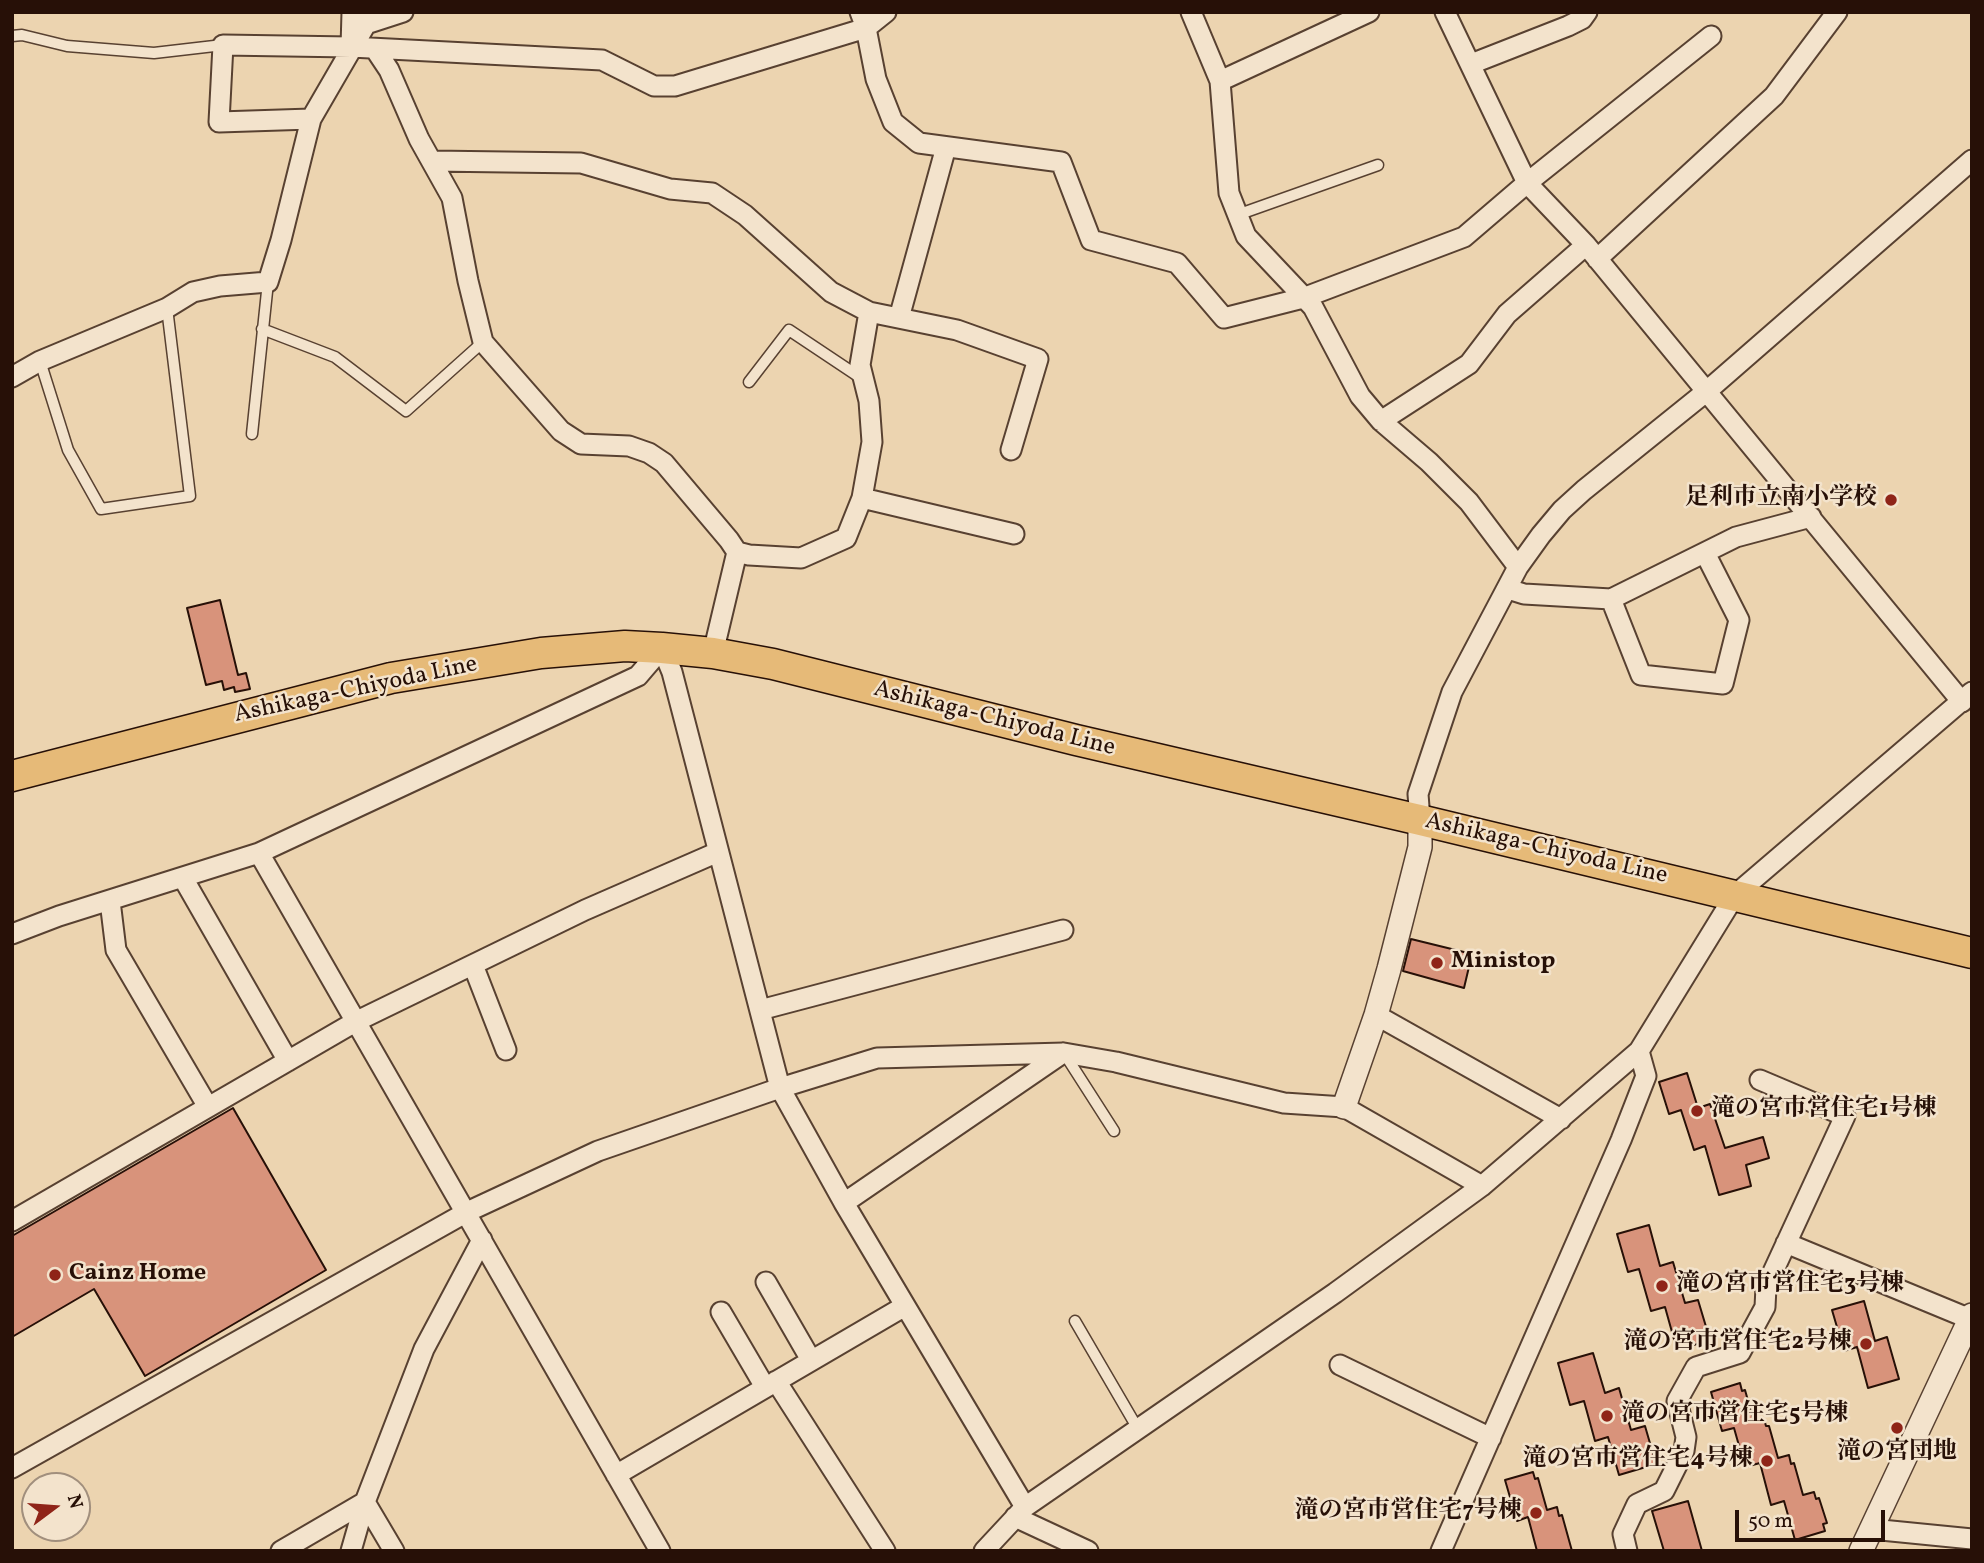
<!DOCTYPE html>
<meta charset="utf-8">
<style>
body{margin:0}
#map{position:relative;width:1984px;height:1563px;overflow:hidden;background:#ecd4b0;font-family:Vollkorn,serif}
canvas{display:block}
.frame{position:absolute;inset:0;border:14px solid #271007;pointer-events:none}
.north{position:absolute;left:21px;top:1472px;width:70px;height:70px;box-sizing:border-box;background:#f3e3cc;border:2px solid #a18f7d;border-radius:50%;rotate:74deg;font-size:19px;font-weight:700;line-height:28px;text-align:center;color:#271007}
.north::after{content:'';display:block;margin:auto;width:24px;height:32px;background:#8f2418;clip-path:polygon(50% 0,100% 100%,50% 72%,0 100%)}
.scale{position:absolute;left:1735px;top:1510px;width:150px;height:32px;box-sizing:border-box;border:4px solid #271007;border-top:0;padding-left:9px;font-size:21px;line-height:24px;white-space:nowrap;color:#271007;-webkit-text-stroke:5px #f3e3cc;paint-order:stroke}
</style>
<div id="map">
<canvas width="1984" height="1563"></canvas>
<div class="frame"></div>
<div class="north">N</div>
<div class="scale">50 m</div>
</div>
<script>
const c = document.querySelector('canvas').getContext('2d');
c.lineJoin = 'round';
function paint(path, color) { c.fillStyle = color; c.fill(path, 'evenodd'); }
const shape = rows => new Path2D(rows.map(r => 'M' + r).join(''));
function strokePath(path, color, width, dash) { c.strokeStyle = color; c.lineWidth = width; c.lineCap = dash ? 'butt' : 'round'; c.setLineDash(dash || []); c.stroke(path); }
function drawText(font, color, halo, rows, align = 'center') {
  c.font = font + ' Vollkorn,"Noto Serif JP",serif'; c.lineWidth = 5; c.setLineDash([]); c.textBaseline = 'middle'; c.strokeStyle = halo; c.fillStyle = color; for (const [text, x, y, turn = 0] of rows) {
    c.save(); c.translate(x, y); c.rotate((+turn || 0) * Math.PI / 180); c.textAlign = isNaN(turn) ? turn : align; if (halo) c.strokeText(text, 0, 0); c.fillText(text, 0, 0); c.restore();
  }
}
const building = shape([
 [220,600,238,675,246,673,250,689,235,692,234,687,224,690,222,681,206,685,187,608,220,600],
 [1411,939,1472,954,1464,988,1403,971,1411,939],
 [1687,1073,1698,1108,1710,1104,1725,1148,1763,1137,1769,1158,1746,1165,1751,1186,1719,1195,1705,1146,1694,1150,1681,1110,1669,1114,1659,1082,1687,1073],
 [233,1108,326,1270,145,1376,94,1289,12,1337,12,1236,233,1108],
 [1649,1225,1660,1266,1673,1262,1685,1303,1698,1300,1710,1340,1677,1350,1665,1307,1651,1311,1639,1269,1628,1272,1617,1234,1649,1225],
 [1864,1301,1875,1341,1887,1337,1899,1379,1868,1388,1857,1347,1844,1351,1832,1310,1864,1301],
 [1593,1353,1605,1393,1619,1388,1631,1430,1645,1426,1656,1464,1619,1475,1608,1437,1595,1441,1584,1401,1570,1405,1558,1363,1593,1353],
 [1740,1383,1742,1391,1745,1390,1754,1422,1764,1419,1766,1426,1769,1426,1778,1458,1789,1455,1791,1464,1794,1463,1803,1495,1814,1492,1816,1499,1819,1498,1827,1523,1823,1524,1825,1531,1795,1540,1784,1501,1771,1505,1760,1463,1745,1467,1734,1428,1722,1431,1711,1392,1740,1383],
 [1533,1472,1535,1479,1538,1478,1547,1510,1557,1507,1559,1516,1562,1515,1572,1551,1537,1551,1528,1517,1517,1521,1505,1480,1533,1472],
 [1688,1501,1702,1551,1664,1551,1652,1511,1688,1501]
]);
const service = shape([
 [12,36,22,35,67,46,154,53,223,45],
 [1237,215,1378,165],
 [262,329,335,357,406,411,483,342],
 [40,361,68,450,101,509,190,496,167,308],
 [749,382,789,330,861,378],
 [252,434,268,282],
 [1064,1053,1114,1131],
 [1075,1321,1138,1429]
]);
const minor = shape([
 [352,12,351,47,602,60,654,86,675,86,866,28,886,12],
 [860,12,866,28,876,79,893,122,919,143,1061,162,1091,240,1177,263,1224,318,1303,298,1464,237,1527,183,1711,36],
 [1191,12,1220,81,1229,193,1246,236,1313,307,1360,396,1381,421,1429,462,1469,502,1518,567],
 [1445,12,1527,183,1586,245,1962,702],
 [366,24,403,12],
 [375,49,389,70,419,139,452,198,468,281,483,342,561,431,581,444,629,446,649,453,664,463,729,540,737,552,749,555,801,558,846,538,862,498,872,442,869,401,860,365,869,312],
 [1471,64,1568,26,1582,19,1587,12],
 [1220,81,1369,12],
 [311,119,219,122,223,45,351,47],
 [432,161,581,163,670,189,712,193,745,215,831,292,869,312,957,330,1038,359,1011,450],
 [1597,259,1774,96,1837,12],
 [899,318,946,147],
 [12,377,40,361,167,308,193,292,220,286,268,282,281,240,311,119,373,12],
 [1381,421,1469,364,1507,314,1586,245],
 [862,498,1014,534],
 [1508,589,1524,594,1611,599,1736,537,1811,517],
 [1611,599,1641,675,1723,684,1739,620,1705,553],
 [713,653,737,552],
 [1420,820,1418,794,1452,692,1518,567,1541,535,1562,510,1584,490,1707,391,1972,160],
 [259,853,660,1551],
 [183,878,288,1061],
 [110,901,116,950,208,1107],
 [12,934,59,916,259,853,638,676,662,648,672,672,780,1088,844,1203,1025,1507],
 [473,965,506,1050],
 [760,1010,1063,930],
 [1376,1015,1561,1119],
 [844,1203,1063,1053],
 [12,1221,355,1022,585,910,718,852],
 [1786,1243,1970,1319],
 [766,1282,811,1360],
 [721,1312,765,1387],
 [1340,1365,1491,1438],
 [776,1381,885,1551],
 [12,1468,467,1212,598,1151,780,1088,877,1058,1064,1053,1116,1062,1284,1103,1344,1107,1482,1186],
 [616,1475,905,1306],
 [1015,1517,1088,1551],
 [1871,1529,1972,1539],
 [281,1551,365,1502,394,1551],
 [351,1551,365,1502,424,1349,482,1240],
 [984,1551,1025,1507,1335,1293,1482,1186,1639,1051,1735,895,1972,692],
 [1441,1551,1621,1140,1646,1076,1639,1051],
 [1627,1551,1623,1534,1637,1504,1664,1491,1684,1451,1686,1437,1677,1401,1696,1367,1740,1353,1765,1307,1766,1287,1845,1116,1760,1080]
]);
const tertiary = shape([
 [1344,1107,1376,1015,1389,969,1420,847,1420,820],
 [1861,1551,1972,1315]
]);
const primary = shape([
 [12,776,391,678,541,653,625,646,662,648,713,653,773,664,1076,740,1420,820,1972,953]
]);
const markers = [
 [1891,500,7,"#8f2418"],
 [1437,963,7,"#8f2418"],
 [1697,1111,7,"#8f2418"],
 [55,1275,7,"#8f2418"],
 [1662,1286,7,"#8f2418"],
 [1866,1344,7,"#8f2418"],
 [1607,1416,7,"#8f2418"],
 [1897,1428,7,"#8f2418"],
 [1767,1461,7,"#8f2418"],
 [1536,1513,7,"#8f2418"]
];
const poiNames = [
 ["足利市立南小学校",1877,500,"right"],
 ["Ministop",1451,963],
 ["滝の宮市営住宅1号棟",1711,1111],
 ["Cainz Home",69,1275],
 ["滝の宮市営住宅3号棟",1676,1286],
 ["滝の宮市営住宅2号棟",1852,1344,"right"],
 ["滝の宮市営住宅5号棟",1621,1416],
 ["滝の宮団地",1897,1454,"center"],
 ["滝の宮市営住宅4号棟",1753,1461,"right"],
 ["滝の宮市営住宅7号棟",1522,1513,"right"]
];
const streetNames = [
 ["Ashikaga-Chiyoda Line",356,691,-12],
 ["Ashikaga-Chiyoda Line",994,720,14],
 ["Ashikaga-Chiyoda Line",1546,850,13]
];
paint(building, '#d8937b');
strokePath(building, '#271007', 2);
strokePath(service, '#584131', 13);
strokePath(minor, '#584131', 23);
strokePath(tertiary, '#584131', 26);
strokePath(primary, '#271007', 33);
strokePath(service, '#f3e3cc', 10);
strokePath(minor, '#f3e3cc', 19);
strokePath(tertiary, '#f3e3cc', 23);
strokePath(primary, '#e6ba78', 30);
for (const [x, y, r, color] of markers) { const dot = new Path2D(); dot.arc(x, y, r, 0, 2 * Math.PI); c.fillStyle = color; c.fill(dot); strokePath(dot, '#f3e3cc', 2.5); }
drawText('bold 24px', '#271007', '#f3e3cc', poiNames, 'left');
drawText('24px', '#271007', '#f3e3cc', streetNames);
</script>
